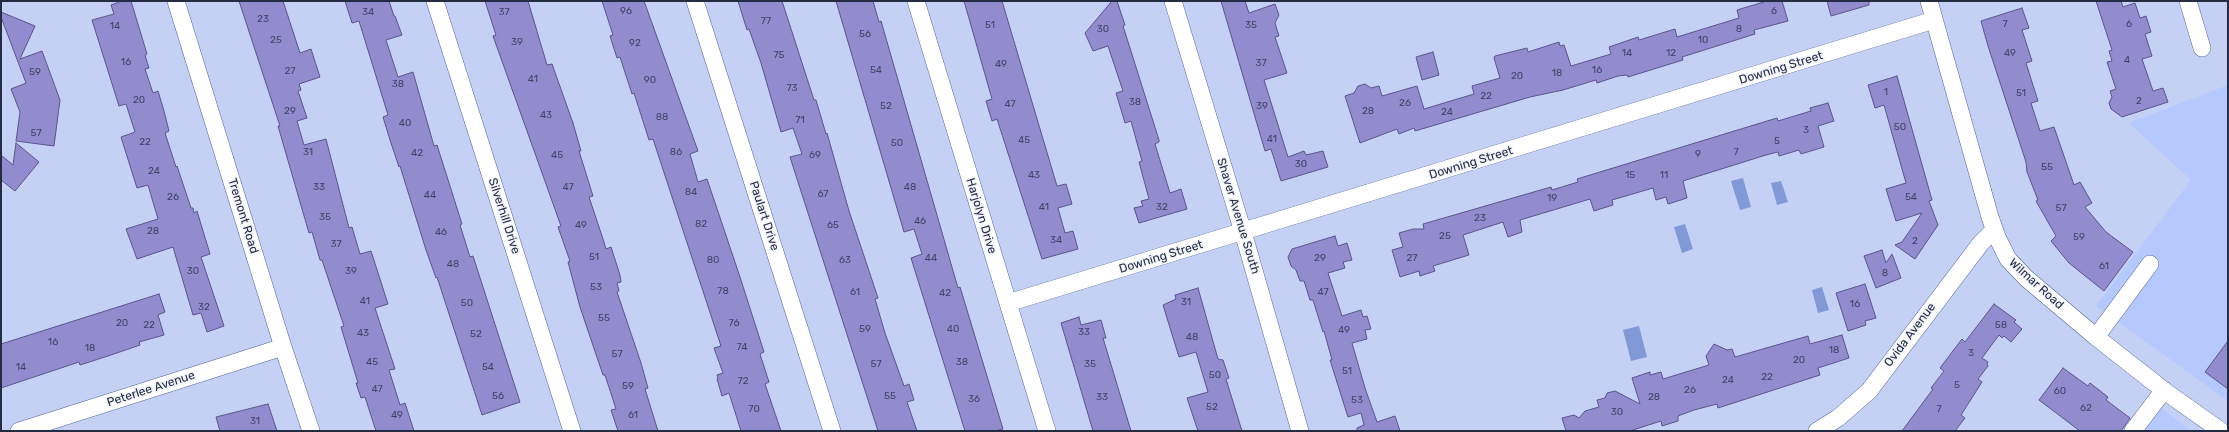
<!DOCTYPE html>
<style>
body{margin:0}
#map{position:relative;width:2229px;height:432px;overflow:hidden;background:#c4d1f5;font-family:Rubik,sans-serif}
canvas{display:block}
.frame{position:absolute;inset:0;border:2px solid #242c43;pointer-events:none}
</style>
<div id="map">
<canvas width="2229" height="432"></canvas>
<div class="frame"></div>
</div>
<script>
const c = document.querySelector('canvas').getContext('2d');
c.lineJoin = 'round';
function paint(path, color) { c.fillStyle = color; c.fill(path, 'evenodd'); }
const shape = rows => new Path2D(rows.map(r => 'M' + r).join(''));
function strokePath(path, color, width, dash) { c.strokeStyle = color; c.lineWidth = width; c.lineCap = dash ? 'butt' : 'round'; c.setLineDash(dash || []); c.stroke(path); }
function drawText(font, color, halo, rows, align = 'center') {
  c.font = font + ' Rubik,sans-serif'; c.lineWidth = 3; c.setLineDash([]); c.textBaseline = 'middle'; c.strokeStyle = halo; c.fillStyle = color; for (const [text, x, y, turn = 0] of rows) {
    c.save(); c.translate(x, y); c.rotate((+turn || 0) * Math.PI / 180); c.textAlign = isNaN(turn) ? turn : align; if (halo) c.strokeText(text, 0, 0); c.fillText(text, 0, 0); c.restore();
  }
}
const built = shape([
 [2228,85,2228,401,2096,306,2191,180,2129,123],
 [2155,403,2191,431,2134,431]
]);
const water = shape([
 [1743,178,1751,207,1740,210,1731,181],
 [1781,181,1788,202,1777,205,1771,183],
 [1685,224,1693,249,1682,253,1674,227],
 [1822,287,1829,310,1818,313,1812,290],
 [1639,326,1647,357,1631,361,1623,330]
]);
const building = shape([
 [122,1,131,1,147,54,145,55,149,68,145,69,153,93,158,91,164,111,169,131,165,133,176,167,177,166,191,208,193,208,194,213,197,211,210,254,201,257,224,326,207,332,201,313,193,315,173,247,137,259,126,229,158,219,148,185,137,188,131,169,121,137,135,132,126,104,119,106,92,20,114,14,111,5,122,1],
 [239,1,283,1,300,53,311,49,320,77,299,84,301,90,298,91,307,118,297,121,304,145,326,139,349,228,352,227,360,254,371,251,388,304,375,308,395,369,389,370,400,405,405,403,414,431,376,431,365,397,361,398,356,383,358,383,341,327,344,326,322,260,320,260,312,232,309,233,278,126,280,126,239,1],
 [345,1,389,1,394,16,395,16,402,35,386,40,398,77,413,72,434,146,437,145,462,224,460,225,470,257,473,256,520,402,482,415,437,277,436,278,426,250,400,166,399,167,390,140,383,117,388,115,359,21,352,23,345,1],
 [485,1,528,1,547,65,552,64,573,123,581,151,579,151,593,196,589,197,603,239,606,249,611,247,620,275,621,282,617,283,619,291,617,292,641,363,648,388,645,389,658,431,618,431,611,410,616,409,605,375,603,375,580,307,568,262,570,261,558,227,561,226,493,36,496,35,485,1],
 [602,1,644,1,698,151,690,154,698,182,707,179,740,277,764,352,760,354,769,382,765,384,781,431,741,431,729,393,722,396,717,379,718,379,717,375,723,373,714,348,721,346,653,139,649,140,634,93,632,94,620,57,617,58,610,36,613,35,602,1],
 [738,1,782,1,814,100,816,100,826,134,827,133,849,211,878,298,875,299,885,333,904,386,909,384,914,400,907,402,917,431,878,431,790,157,802,154,793,128,781,132,761,63,749,29,747,30,738,1],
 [836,1,873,1,879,22,881,21,958,288,960,287,1003,429,995,431,965,431,911,258,922,254,914,229,904,232,836,1],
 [964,1,1002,1,1057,186,1066,184,1072,204,1058,208,1065,233,1073,231,1078,249,1042,259,997,119,992,121,986,101,992,99,964,1],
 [1112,1,1117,1,1125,25,1123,26,1159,140,1159,142,1155,144,1170,193,1181,189,1187,209,1139,223,1134,208,1143,206,1141,201,1149,199,1139,162,1142,161,1131,121,1125,123,1116,93,1123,91,1108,46,1093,51,1085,33,1112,1],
 [1221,1,1245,1,1249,13,1275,4,1279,15,1275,23,1279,36,1275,37,1287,73,1264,80,1288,157,1304,151,1306,155,1323,151,1328,167,1281,181,1271,149,1265,151,1221,1],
 [1767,1,1782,1,1788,21,1754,30,1755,34,1682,57,1683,60,1628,77,1627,75,1618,76,1597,83,1596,80,1563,90,1530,97,1415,131,1414,128,1399,134,1397,129,1360,143,1345,96,1354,93,1358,86,1365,84,1371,88,1379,86,1382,96,1417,86,1424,109,1474,94,1472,86,1500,78,1494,58,1495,56,1527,48,1528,52,1559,42,1560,46,1564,45,1571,66,1611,54,1609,47,1638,37,1639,40,1675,29,1677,37,1739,18,1737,10,1767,1],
 [1827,1,1869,1,1869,5,1831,16,1827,1],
 [2096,1,2121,1,2123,7,2135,3,2140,18,2146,16,2151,32,2145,34,2152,56,2142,59,2153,91,2163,88,2168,102,2122,117,2111,109,2109,103,2112,97,2110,91,2116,89,2107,62,2112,61,2109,51,2112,50,2096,1],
 [2022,8,2029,28,2022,30,2032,61,2026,63,2038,101,2031,103,2040,131,2054,127,2074,185,2080,182,2092,203,2085,207,2106,232,2133,252,2104,291,2069,263,2051,241,2056,236,2036,201,2038,200,2027,172,2026,162,1988,46,1981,21,2022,8],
 [1,12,35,26,20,59,42,51,60,100,54,146,16,141,20,112,11,89,26,83,1,17,1,12],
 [1433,52,1439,75,1422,80,1416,57,1433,52],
 [1897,76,1932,200,1929,201,1938,225,1915,259,1895,245,1902,242,1922,213,1896,221,1886,189,1906,183,1884,105,1875,108,1868,85,1897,76],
 [1828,103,1834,121,1818,126,1824,147,1801,154,1799,150,1779,156,1778,152,1766,155,1683,181,1687,198,1668,204,1666,197,1656,200,1653,188,1612,200,1613,205,1594,211,1590,199,1520,220,1522,232,1508,237,1503,222,1463,235,1469,255,1433,266,1435,271,1420,276,1419,271,1400,277,1392,250,1403,247,1399,233,1413,229,1424,229,1423,224,1551,187,1552,190,1578,182,1577,179,1777,118,1778,121,1811,111,1810,108,1828,103],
 [16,143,39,162,15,191,1,180,1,155,13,165,16,143],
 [1335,236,1338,246,1347,243,1352,260,1343,262,1345,268,1328,273,1342,316,1361,310,1363,317,1367,316,1371,329,1365,330,1367,339,1352,343,1365,388,1377,422,1395,416,1400,431,1357,431,1357,428,1364,425,1361,413,1348,417,1347,414,1330,360,1332,360,1324,331,1323,332,1313,300,1310,300,1304,281,1300,281,1296,270,1291,266,1288,257,1292,249,1335,236],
 [1882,250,1886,263,1892,254,1901,278,1876,288,1864,256,1882,250],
 [1865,284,1876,318,1865,321,1866,325,1848,331,1836,293,1865,284],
 [1198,288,1218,359,1223,360,1229,378,1226,379,1242,431,1198,431,1187,398,1208,392,1196,352,1179,357,1163,305,1176,299,1175,295,1198,288],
 [159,294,165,312,158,315,164,335,139,342,140,345,108,356,80,365,79,362,1,388,1,344,159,294],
 [1994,304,2016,320,2014,322,2022,329,2011,342,2004,336,2002,338,1999,335,1982,358,1988,362,1987,364,1988,366,1978,379,1982,382,1961,415,1965,418,1955,431,1902,431,1933,389,1931,388,1944,371,1940,368,1962,339,1965,342,1994,304],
 [1079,317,1081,325,1101,320,1106,338,1103,338,1131,431,1093,431,1061,323,1079,317],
 [1842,335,1849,358,1818,368,1820,375,1718,408,1717,404,1694,410,1678,416,1678,421,1662,426,1661,421,1630,431,1566,431,1562,418,1574,415,1579,418,1585,411,1599,407,1597,400,1605,398,1607,393,1615,391,1640,404,1632,378,1650,372,1650,375,1661,372,1663,379,1709,365,1706,356,1714,344,1727,350,1732,349,1735,357,1808,336,1810,344,1842,335],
 [2228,341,2228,389,2205,372,2228,341],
 [2063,368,2088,386,2090,383,2108,397,2106,400,2130,418,2121,431,2080,431,2039,400,2063,368],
 [268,404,277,431,220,431,216,417,268,404]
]);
const minor = shape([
 [176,1,283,347,311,431],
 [435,1,572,431],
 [695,1,832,431],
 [916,1,1047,431],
 [1173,1,1243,232,1300,431],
 [1929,1,1990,217,1997,237,2008,259,2026,278,2096,337,2166,392,2221,431],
 [2188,1,2202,48],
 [1008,303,1934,20],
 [2096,337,2150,264],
 [19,431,283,347],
 [1817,431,1838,418,1869,391,1981,243,1994,230],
 [2133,431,2164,390]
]);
const numberNames = [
 ["96",626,11],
 ["6",1774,11],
 ["34",368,12],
 ["37",504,12],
 ["23",263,19],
 ["77",766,21],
 ["7",2005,24],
 ["6",2129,24],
 ["51",990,25],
 ["35",1251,25],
 ["14",115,26],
 ["30",1103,29],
 ["8",1739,29],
 ["56",865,34],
 ["25",276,40],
 ["10",1703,40],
 ["39",517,42],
 ["92",635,43],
 ["14",1627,53],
 ["12",1671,53],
 ["49",2010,53],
 ["75",779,55],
 ["4",2127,60],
 ["16",126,62],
 ["37",1261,63],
 ["49",1001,64],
 ["54",876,70],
 ["16",1597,70],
 ["27",290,71],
 ["59",35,72],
 ["18",1557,73],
 ["20",1517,76],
 ["41",533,79],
 ["90",650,80],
 ["38",398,84],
 ["73",792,88],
 ["1",1886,92],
 ["51",2021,93],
 ["22",1486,96],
 ["20",139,100],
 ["2",2139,101],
 ["38",1135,102],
 ["26",1405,103],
 ["47",1010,104],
 ["52",886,106],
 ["39",1262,106],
 ["29",290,111],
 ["28",1368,111],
 ["24",1447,112],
 ["43",546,115],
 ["88",662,117],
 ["71",800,120],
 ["40",405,123],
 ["50",1900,127],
 ["3",1806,130],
 ["57",36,133],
 ["41",1272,139],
 ["45",1024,140],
 ["5",1777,141],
 ["22",145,142],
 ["50",897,143],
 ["31",308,152],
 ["86",676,152],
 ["7",1736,152],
 ["42",417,153],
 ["9",1698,154],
 ["45",557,155],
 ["69",815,155],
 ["30",1301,164],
 ["55",2047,167],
 ["24",154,171],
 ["43",1034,175],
 ["15",1630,175],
 ["11",1664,175],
 ["33",319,187],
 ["47",568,187],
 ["48",910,187],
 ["84",691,192],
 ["67",823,194],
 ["44",430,195],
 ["26",173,197],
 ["54",1911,197],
 ["19",1552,198],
 ["41",1044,207],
 ["32",1162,207],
 ["57",2061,208],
 ["35",325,217],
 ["23",1480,218],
 ["46",920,221],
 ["82",701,224],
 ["49",581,225],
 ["65",833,225],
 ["28",153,231],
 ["46",441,232],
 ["25",1445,236],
 ["59",2079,237],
 ["34",1056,240],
 ["2",1915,241],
 ["37",336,244],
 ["51",594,257],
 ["44",931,258],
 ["29",1320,258],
 ["27",1412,258],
 ["80",713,260],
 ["63",845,260],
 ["48",453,264],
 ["61",2104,266],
 ["30",193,271],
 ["39",351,271],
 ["8",1885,273],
 ["53",596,287],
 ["78",723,291],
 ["61",855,292],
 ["47",1323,292],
 ["42",945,293],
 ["41",365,301],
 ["31",1186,302],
 ["50",467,303],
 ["16",1855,304],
 ["32",204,307],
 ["55",604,318],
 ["20",122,323],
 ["76",734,323],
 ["22",149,325],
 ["58",2001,325],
 ["59",865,329],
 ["40",953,329],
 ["49",1344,330],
 ["33",1084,332],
 ["43",363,333],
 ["52",476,334],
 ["48",1192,337],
 ["16",53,342],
 ["74",742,347],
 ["18",90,348],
 ["18",1834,350],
 ["3",1971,353],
 ["57",617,354],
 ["20",1799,360],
 ["45",372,362],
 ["38",962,362],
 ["57",876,364],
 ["35",1090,364],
 ["14",21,367],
 ["54",488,367],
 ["51",1347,371],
 ["50",1215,375],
 ["22",1767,377],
 ["24",1728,380],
 ["72",743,381],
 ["5",1957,385],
 ["59",628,386],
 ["47",377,389],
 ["26",1690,390],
 ["60",2060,391],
 ["56",498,396],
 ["55",890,396],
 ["33",1102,397],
 ["28",1654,397],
 ["36",974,399],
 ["53",1357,400],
 ["52",1212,407],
 ["62",2086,408],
 ["70",754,409],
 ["7",1939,409],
 ["30",1617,412],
 ["49",397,415],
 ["61",633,415],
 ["31",255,421]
];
const streetNames = [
 ["Downing Street",1781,68,-17],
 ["Downing Street",1471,163,-17],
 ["Tremont Road",243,216,73],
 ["Silverhill Drive",504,216,72],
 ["Paulart Drive",764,216,72],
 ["Harjolyn Drive",981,216,73],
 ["Shaver Avenue South",1238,216,73],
 ["Downing Street",1161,257,-17],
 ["Wilmar Road",2036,284,42],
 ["Ovida Avenue",1910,335,-53],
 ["Peterlee Avenue",151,389,-18]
];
paint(built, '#b5c9fe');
paint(water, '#8299d8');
paint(building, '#928bce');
strokePath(building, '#5b548b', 1);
strokePath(minor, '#53659a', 18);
strokePath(minor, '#fff', 17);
drawText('10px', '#404466', null, numberNames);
drawText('12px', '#242c43', '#f0f3f9', streetNames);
</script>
